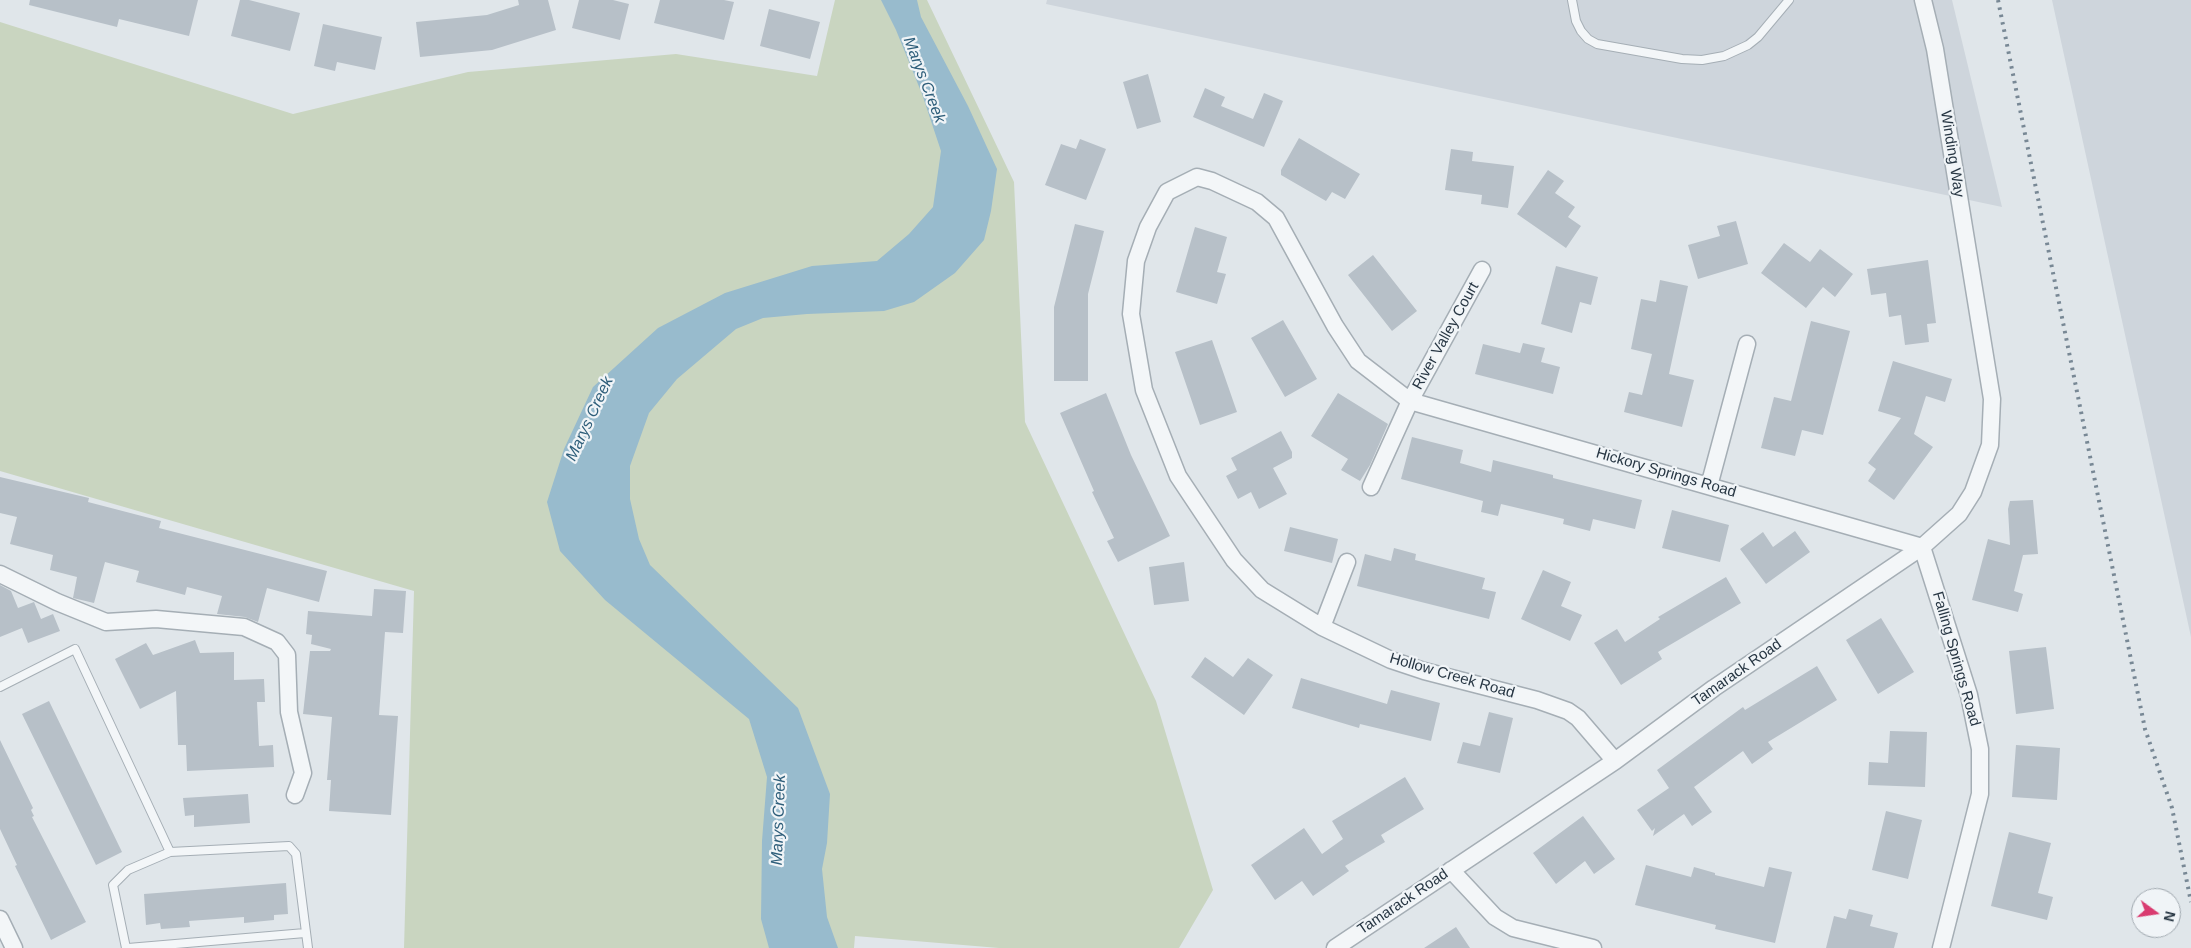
<!DOCTYPE html>
<style>
body{margin:0}
#map{position:relative;width:2191px;height:948px;overflow:hidden;background:#e0e6ea;font-family:Arial,sans-serif}
canvas{display:block}
.north{position:absolute;left:2131px;top:888px;width:50px;height:50px;box-sizing:border-box;background:#f0f4f7;border:1px solid #a0a8af;border-radius:50%;rotate:104deg;font-size:14px;font-weight:700;line-height:20px;text-align:center;color:#273643}
.north::after{content:'';display:block;margin:auto;width:18px;height:22px;background:#d93b70;clip-path:polygon(50% 0,100% 100%,50% 72%,0 100%)}
</style>
<div id="map">
<canvas width="2191" height="948"></canvas>
<div class="north">N</div>
</div>
<script>
const c = document.querySelector('canvas').getContext('2d');
c.lineJoin = 'round';
function paint(path, color) { c.fillStyle = color; c.fill(path, 'evenodd'); }
const shape = rows => new Path2D(rows.map(r => 'M' + r).join(''));
function strokePath(path, color, width, dash) { c.strokeStyle = color; c.lineWidth = width; c.lineCap = dash ? 'butt' : 'round'; c.setLineDash(dash || []); c.stroke(path); }
function drawText(font, color, halo, rows, align = 'center') {
  c.font = font + ' Arial,sans-serif'; c.lineWidth = 4.5; c.setLineDash([]); c.textBaseline = 'middle'; c.strokeStyle = halo; c.fillStyle = color; for (const [text, x, y, turn = 0] of rows) {
    c.save(); c.translate(x, y); c.rotate((+turn || 0) * Math.PI / 180); c.textAlign = isNaN(turn) ? turn : align; if (halo) c.strokeText(text, 0, 0); c.fillText(text, 0, 0); c.restore();
  }
}
const built = shape([
 [1047,0,1952,0,2002,207,1046,4],
 [2052,0,2191,0,2191,637]
]);
const green = shape([
 [835,0,927,0,1014,182,1025,422,1156,701,1213,890,1179,948,999,948,855,936,854,948,404,948,414,591,0,471,0,22,293,114,468,72,676,54,817,76]
]);
const water = shape([
 [881,0,917,0,921,17,968,106,997,169,991,211,984,240,955,273,914,302,884,311,807,314,763,318,736,329,677,379,649,413,630,466,630,499,639,539,650,565,798,708,830,794,827,843,822,869,827,917,838,948,769,948,761,919,762,841,767,777,749,719,605,600,560,551,547,502,564,449,593,387,658,328,725,293,812,266,877,261,909,234,933,207,941,151,922,94,896,30]
]);
const building = shape([
 [30,0,198,0,189,36,119,19,117,27,29,5],
 [240,0,249,0,300,13,290,51,231,36],
 [518,0,548,0,556,30,492,50,420,57,416,22,487,15,519,5],
 [579,0,613,0,629,4,620,40,572,28],
 [660,0,724,0,734,2,724,40,654,23],
 [769,9,820,22,810,59,760,46],
 [323,24,382,37,375,70,337,62,335,71,314,66],
 [1148,74,1161,122,1137,129,1123,82],
 [1205,88,1225,97,1221,106,1253,119,1264,93,1283,101,1264,147,1193,117],
 [1299,138,1360,174,1345,199,1332,192,1326,201,1281,175,1281,170],
 [1080,139,1106,149,1086,200,1045,185,1061,144,1076,149],
 [1451,149,1473,152,1472,161,1514,166,1508,208,1481,204,1482,195,1445,190],
 [1548,170,1564,181,1555,193,1575,207,1568,217,1581,226,1566,248,1517,214],
 [1736,221,1748,264,1698,279,1688,245,1720,236,1717,226],
 [1075,224,1104,231,1088,294,1088,381,1054,381,1054,307],
 [1195,227,1227,237,1217,272,1226,274,1217,304,1176,292],
 [1784,243,1810,262,1820,249,1853,274,1835,297,1823,287,1806,308,1761,273],
 [1373,255,1417,311,1392,331,1348,275],
 [1928,260,1936,323,1927,324,1929,342,1905,345,1901,315,1889,317,1886,293,1871,295,1867,269],
 [1556,266,1598,277,1591,305,1580,302,1572,333,1541,324],
 [1660,280,1688,286,1669,374,1694,380,1682,427,1624,412,1629,392,1642,395,1652,354,1631,349,1641,299,1656,302],
 [1283,320,1317,379,1285,397,1251,338],
 [1811,321,1850,331,1823,435,1802,430,1795,456,1761,448,1774,397,1791,401],
 [1212,340,1237,412,1200,425,1175,352],
 [1523,343,1545,348,1541,362,1560,367,1553,394,1475,374,1483,344,1520,353],
 [1893,361,1952,379,1945,402,1926,396,1914,434,1933,447,1894,500,1868,481,1876,469,1868,463,1901,418,1878,411],
 [1106,393,1131,455,1170,536,1118,562,1107,541,1114,538,1092,492,1094,491,1060,413],
 [1338,393,1388,424,1370,465,1360,481,1341,470,1348,459,1311,436],
 [1281,431,1292,452,1292,458,1273,468,1287,494,1259,509,1251,492,1238,499,1226,476,1237,470,1231,458],
 [1412,437,1463,450,1460,463,1491,472,1493,460,1553,475,1553,478,1642,500,1635,529,1593,519,1590,531,1563,524,1564,519,1501,504,1498,516,1481,512,1483,501,1401,479],
 [0,477,89,498,88,502,161,521,159,528,327,571,319,602,267,588,258,622,245,617,217,614,222,596,187,587,185,595,136,582,139,571,105,562,94,603,73,598,77,577,50,570,53,555,10,544,17,517,0,513],
 [2033,500,2038,554,2023,555,2014,591,2023,594,2018,612,1972,600,1988,539,2010,545,2008,509,2010,501],
 [1672,510,1729,525,1720,562,1662,548],
 [1290,527,1338,539,1332,563,1284,551],
 [1795,531,1810,552,1766,584,1740,549,1763,532,1773,547],
 [1394,548,1416,554,1415,560,1485,578,1482,589,1496,592,1489,619,1357,586,1365,554,1391,561],
 [1184,562,1189,601,1154,605,1149,567],
 [1543,570,1571,582,1561,606,1582,615,1570,641,1521,619],
 [1726,577,1741,603,1658,652,1662,659,1621,685,1594,643,1617,629,1625,642,1660,619,1658,617],
 [0,585,11,591,18,608,34,602,41,619,53,614,60,631,28,643,22,628,0,637],
 [374,589,406,591,403,633,385,632,379,715,398,716,391,815,329,811,331,780,327,780,332,717,303,714,310,651,330,651,331,649,311,644,312,635,306,634,308,611,372,616],
 [1881,618,1914,672,1878,694,1846,640],
 [195,640,200,653,234,652,234,680,264,679,265,702,257,702,259,746,273,745,274,767,187,771,186,745,178,745,176,691,140,709,115,659,146,643,153,655],
 [2046,647,2054,709,2016,714,2009,651],
 [1205,657,1233,677,1248,658,1273,675,1244,715,1191,677],
 [1817,666,1837,700,1768,742,1773,749,1752,764,1743,751,1694,787,1712,812,1692,826,1684,814,1653,836,1655,828,1652,831,1637,810,1669,788,1657,770,1743,707,1745,710],
 [1301,678,1387,704,1391,690,1440,703,1431,741,1360,724,1359,728,1292,708],
 [49,701,122,852,96,865,22,714],
 [1489,712,1513,718,1500,773,1457,763,1463,742,1480,746],
 [1890,731,1927,732,1925,787,1868,785,1869,762,1888,763],
 [0,740,33,808,31,810,34,816,32,817,86,922,51,940,15,866,17,865,0,829],
 [2016,745,2060,748,2057,800,2012,797],
 [1405,777,1424,809,1381,835,1385,842,1345,866,1349,871,1313,896,1302,881,1275,900,1251,865,1304,828,1322,854,1343,839,1332,821],
 [248,794,250,823,194,827,194,815,185,816,183,798],
 [1886,811,1922,820,1908,879,1872,870],
 [1583,816,1615,859,1594,874,1585,861,1556,884,1533,853],
 [2009,832,2051,843,2038,893,2053,897,2047,920,1991,906],
 [1646,865,1691,877,1694,867,1715,873,1715,875,1764,887,1769,867,1792,872,1775,943,1715,929,1716,925,1635,905],
 [286,883,288,914,274,915,274,920,244,923,244,917,189,921,190,927,161,929,160,923,146,925,144,894],
 [1849,909,1873,915,1870,926,1898,933,1894,948,1826,948,1834,916,1846,919],
 [1456,927,1470,948,1424,948]
]);
const lane = shape([
 [1572,0,1576,21,1581,31,1588,39,1597,44,1682,59,1702,60,1724,56,1748,45,1758,37,1789,0],
 [0,687,75,649,170,852,128,870,113,885,126,948],
 [170,852,289,846,296,854,308,948],
 [128,948,305,933]
]);
const street = shape([
 [1709,486,1747,344],
 [1371,487,1410,401,1482,270],
 [0,574,57,602,106,622,156,619,244,627,277,642,287,655,289,712,303,773,295,795],
 [1322,627,1347,562],
 [1615,761,1578,718,1568,711,1537,700,1424,671,1391,660,1322,627,1262,590,1234,560,1178,476,1144,390,1131,314,1136,261,1148,227,1167,192,1197,177,1212,181,1257,202,1276,218,1335,326,1358,361,1410,401,1922,547,1969,695,1980,749,1980,794,1941,948],
 [1451,870,1495,917,1513,928,1593,948],
 [0,919,14,948],
 [1335,948,1615,761,1714,688,1922,547,1959,514,1973,492,1990,445,1992,399,1935,49,1923,0]
]);
const rail = shape([
 [1998,0,2145,729,2172,808,2191,902]
]);
const streetNames = [
 ["Winding Way",1952,154,81],
 ["River Valley Court",1446,336,-61],
 ["Hickory Springs Road",1666,473,16],
 ["Falling Springs Road",1956,659,74],
 ["Tamarack Road",1737,673,-35],
 ["Hollow Creek Road",1452,676,16],
 ["Tamarack Road",1403,902,-34]
];
const waterNames = [
 ["Marys Creek",924,80,69],
 ["Marys Creek",590,419,-65],
 ["Marys Creek",779,820,-88]
];
paint(built, '#ced5dc');
paint(green, '#c9d5c0');
paint(water, '#98bbcd');
paint(building, '#b7c0c8');
strokePath(lane, '#a5aeb5', 10);
strokePath(street, '#a5aeb5', 19);
strokePath(lane, '#f3f6f8', 8);
strokePath(street, '#f3f6f8', 16);
strokePath(rail, '#788895', 4, [2.5, 5]);
drawText('15px', '#273643', '#f0f4f7', streetNames);
drawText('italic 16px', '#2e5e7a', '#f0f4f7', waterNames);
</script>
